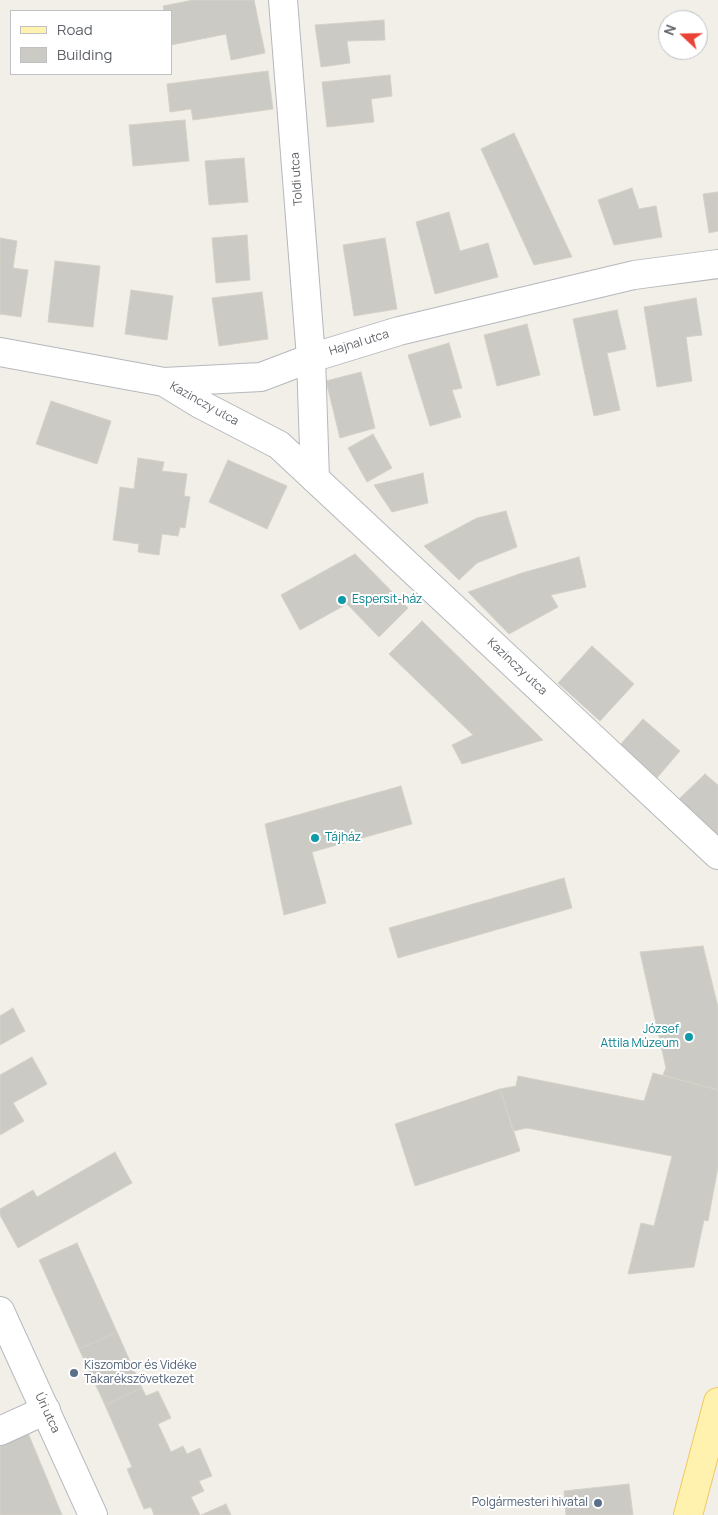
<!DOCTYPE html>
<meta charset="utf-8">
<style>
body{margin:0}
#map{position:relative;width:718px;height:1515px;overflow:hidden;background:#f1efe8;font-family:Manrope,sans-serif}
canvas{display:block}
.legend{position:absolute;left:10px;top:10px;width:162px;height:65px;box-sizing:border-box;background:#fff;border:1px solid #bfc1c3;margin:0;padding:6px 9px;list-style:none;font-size:15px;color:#5f6368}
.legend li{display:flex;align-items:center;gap:10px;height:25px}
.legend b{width:25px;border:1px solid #bfc1c3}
.north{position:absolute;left:658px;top:10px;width:50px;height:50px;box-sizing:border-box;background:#fff;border:1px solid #bfc1c3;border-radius:50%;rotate:291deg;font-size:14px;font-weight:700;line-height:20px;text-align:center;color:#5f6368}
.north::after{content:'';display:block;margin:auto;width:18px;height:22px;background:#ea4335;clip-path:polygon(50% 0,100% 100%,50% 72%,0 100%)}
</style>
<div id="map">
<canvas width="718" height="1515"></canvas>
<ul class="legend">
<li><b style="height:6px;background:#fff2af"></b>Road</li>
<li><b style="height:14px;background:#cccac5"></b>Building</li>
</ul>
<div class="north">N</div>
</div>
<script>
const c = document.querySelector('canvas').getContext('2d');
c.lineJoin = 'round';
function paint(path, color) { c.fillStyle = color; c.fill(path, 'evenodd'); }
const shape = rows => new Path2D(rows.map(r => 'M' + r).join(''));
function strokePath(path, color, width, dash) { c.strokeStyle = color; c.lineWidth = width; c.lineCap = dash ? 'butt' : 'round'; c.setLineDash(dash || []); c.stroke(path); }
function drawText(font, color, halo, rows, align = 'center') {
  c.font = font + ' Manrope,sans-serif'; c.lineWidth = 4; c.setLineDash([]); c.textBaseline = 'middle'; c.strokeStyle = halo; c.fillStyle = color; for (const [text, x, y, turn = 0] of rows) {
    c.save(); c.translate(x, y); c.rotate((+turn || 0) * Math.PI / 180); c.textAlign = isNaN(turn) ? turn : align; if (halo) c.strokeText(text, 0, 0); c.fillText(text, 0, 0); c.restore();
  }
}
const building = shape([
 [193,0,254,0,265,53,231,60,226,34,171,45,171,11,164,11,163,6,193,0],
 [384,20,385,40,347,41,350,63,321,67,315,25,384,20],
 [268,71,273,109,193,120,191,109,170,112,167,84,268,71],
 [390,75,392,96,371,99,374,122,327,127,322,82,390,75],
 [185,120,189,161,133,166,129,125,185,120],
 [514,133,572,257,534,265,481,149,514,133],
 [244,158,248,202,209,205,205,161,244,158],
 [632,188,639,209,656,206,662,237,614,245,598,200,632,188],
 [718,192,718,231,709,233,703,194,718,192],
 [449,212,460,251,488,243,498,277,435,294,416,222,449,212],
 [247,235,250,280,216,283,212,238,247,235],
 [0,238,17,241,13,268,28,270,21,317,0,314,0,238],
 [385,238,397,309,354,316,343,245,385,238],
 [55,261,100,266,93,327,48,322,55,261],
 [131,290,173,296,167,340,125,334,131,290],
 [262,292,268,339,219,346,212,298,262,292],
 [696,298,702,335,686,337,692,381,657,387,644,307,696,298],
 [617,310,626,349,607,353,620,410,594,416,573,319,617,310],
 [527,324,540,375,497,386,484,335,527,324],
 [449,343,462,388,452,390,461,417,430,426,408,355,449,343],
 [361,372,375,428,340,438,326,381,361,372],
 [51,401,111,421,97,464,36,444,51,401],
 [373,434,392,468,367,482,348,448,373,434],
 [138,458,164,462,162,471,187,474,184,496,190,497,185,528,180,527,178,536,162,534,159,555,138,552,139,544,113,540,120,487,134,489,138,458],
 [228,460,287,486,267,529,209,502,228,460],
 [423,473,428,503,392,512,374,485,423,473],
 [506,511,517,547,477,563,459,580,424,546,477,518,506,511],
 [355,554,408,608,379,637,347,604,300,630,281,595,355,554],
 [579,557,586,587,551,595,558,607,509,634,468,592,522,573,579,557],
 [422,621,543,740,462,764,452,745,473,735,389,654,422,621],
 [592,646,634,684,600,721,558,683,592,646],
 [643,719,680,751,656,779,619,746,643,719],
 [705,774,718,785,718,838,677,801,705,774],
 [401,786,412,824,312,852,326,903,284,915,265,824,401,786],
 [564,878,572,908,398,958,389,928,564,878],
 [703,946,718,1007,718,1090,663,1075,666,1068,640,952,703,946],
 [13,1008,25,1031,0,1045,0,1016,13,1008],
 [32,1057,47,1084,13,1103,24,1121,0,1135,0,1075,32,1057],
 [653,1073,718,1090,718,1167,708,1221,704,1220,694,1267,628,1274,641,1223,654,1226,672,1156,527,1128,513,1131,500,1089,516,1086,518,1076,644,1101,653,1073],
 [500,1089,520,1151,415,1186,395,1124,500,1089],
 [115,1152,132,1183,18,1248,0,1215,0,1209,33,1190,37,1197,115,1152],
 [77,1243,117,1332,79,1349,39,1260,77,1243],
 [117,1332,142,1388,105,1405,79,1349,117,1332],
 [142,1388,146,1396,158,1391,171,1418,158,1424,171,1452,183,1446,187,1454,200,1448,212,1476,199,1481,204,1491,191,1497,200,1515,154,1515,151,1507,144,1509,127,1469,132,1467,105,1405,142,1388],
 [28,1433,62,1515,0,1515,0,1446,28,1433],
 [629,1484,633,1515,566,1515,564,1491,629,1484],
 [226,1504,231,1515,201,1515,226,1504]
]);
const street = shape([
 [283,0,311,358,315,479],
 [0,352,164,382,261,377,311,358,399,331,634,275,718,264],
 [164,382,200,404,279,445,718,855],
 [0,1431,46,1410]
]);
const secondary = shape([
 [0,1311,93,1515]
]);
const primary = shape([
 [688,1515,718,1402]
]);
const markers = [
 [342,600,5,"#0f9aa8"],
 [315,838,5,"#0f9aa8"],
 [689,1037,5,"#0f9aa8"],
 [74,1373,5,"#5c6f8a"],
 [598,1503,5,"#5c6f8a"]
];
const streetNames = [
 ["Toldi utca",297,179,-94],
 ["Hajnal utca",359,343,-17],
 ["Kazinczy utca",204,404,29],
 ["Kazinczy utca",517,667,43],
 ["Úri utca",47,1413,65]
];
const cultureNames = [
 ["Espersit-ház",352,600],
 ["Tájház",325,838],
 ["József",679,1030,"right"],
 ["Attila Múzeum",679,1044,"right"]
];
const serviceNames = [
 ["Kiszombor és Vidéke",84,1366],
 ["Takarékszövetkezet",84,1380],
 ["Polgármesteri hivatal",588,1503,"right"]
];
paint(building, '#cccac5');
strokePath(building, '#d6d1c6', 1);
strokePath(street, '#b5b8bc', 30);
strokePath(secondary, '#b6babf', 30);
strokePath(primary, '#f2c960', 30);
strokePath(street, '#fff', 28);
strokePath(secondary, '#fff', 28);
strokePath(primary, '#fff2af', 28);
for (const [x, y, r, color] of markers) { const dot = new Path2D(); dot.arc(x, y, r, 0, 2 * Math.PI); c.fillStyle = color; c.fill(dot); strokePath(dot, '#fff', 2); }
drawText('12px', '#5f6368', '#fff', streetNames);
drawText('12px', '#0d838f', '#fff', cultureNames, 'left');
drawText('12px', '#4e5e75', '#fff', serviceNames, 'left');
</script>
